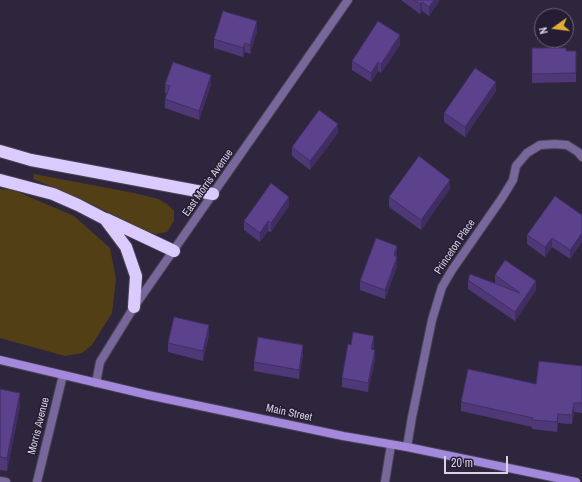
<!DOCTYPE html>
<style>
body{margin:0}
#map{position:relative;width:582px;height:482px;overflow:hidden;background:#2e263d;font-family:"Archivo Narrow",sans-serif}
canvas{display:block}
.north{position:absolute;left:534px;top:8px;width:40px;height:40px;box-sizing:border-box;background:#241d33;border:1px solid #6c6679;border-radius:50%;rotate:256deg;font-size:11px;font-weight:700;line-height:16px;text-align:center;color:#d7d3e2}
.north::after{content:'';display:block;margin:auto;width:14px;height:18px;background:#e4ae35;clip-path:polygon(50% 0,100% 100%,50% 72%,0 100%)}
.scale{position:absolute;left:444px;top:456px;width:64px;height:18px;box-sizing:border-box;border:2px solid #d7d3e2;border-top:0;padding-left:5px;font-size:12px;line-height:14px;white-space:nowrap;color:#d7d3e2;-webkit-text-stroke:3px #241d33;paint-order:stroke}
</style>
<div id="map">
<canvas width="582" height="482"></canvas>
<div class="north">N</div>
<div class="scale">20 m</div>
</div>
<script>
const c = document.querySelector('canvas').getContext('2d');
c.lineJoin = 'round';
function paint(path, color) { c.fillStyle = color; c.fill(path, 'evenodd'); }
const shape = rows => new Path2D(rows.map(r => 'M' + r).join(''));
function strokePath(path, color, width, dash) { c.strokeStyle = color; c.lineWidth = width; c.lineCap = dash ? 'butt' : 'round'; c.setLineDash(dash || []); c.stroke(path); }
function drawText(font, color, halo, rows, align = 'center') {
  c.font = font + ' "Archivo Narrow",sans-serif'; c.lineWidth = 3; c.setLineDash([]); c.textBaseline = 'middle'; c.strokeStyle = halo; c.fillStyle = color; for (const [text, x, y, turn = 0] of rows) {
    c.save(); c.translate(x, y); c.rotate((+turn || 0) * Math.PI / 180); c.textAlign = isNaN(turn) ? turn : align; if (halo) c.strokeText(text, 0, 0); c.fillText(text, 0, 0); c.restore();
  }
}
const green = shape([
 [34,174,134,193,158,199,167,204,174,211,174,221,167,232,156,234,141,229,88,202,33,179],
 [0,189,13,190,74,216,110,248,116,279,112,313,92,345,82,353,65,356,0,338]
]);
const lane = shape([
 [0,481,6,482]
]);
const street = shape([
 [96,383,100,362,134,307,348,0],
 [407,447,412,417,432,320,442,287,452,270,502,198,513,180,516,166,527,153,540,145,555,144,567,145,578,152,582,157],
 [37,482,63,375],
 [385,482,391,445]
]);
const secondary = shape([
 [0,360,148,395,343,436,407,447,576,482]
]);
const highway = shape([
 [0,151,31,160,213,194],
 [0,180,53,194,78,205,105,219,126,247,136,276,134,307],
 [106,219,174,251]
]);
const wall = shape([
 [401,0,440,0,429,16,422,11,420,14],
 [257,31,250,54,245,52,243,57,214,48,214,39],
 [400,45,381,73,378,71,371,82,352,70,352,61],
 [532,48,576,73,576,82,532,83],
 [165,84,211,85,199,120,165,108,165,99,167,94,165,93],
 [496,91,465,137,444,122,444,113],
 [338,133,310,170,292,156,292,147],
 [450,189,421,230,389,207,389,197],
 [289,206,271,232,268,231,260,242,244,230,244,221],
 [582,215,582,242,570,259,552,247,545,257,527,244,527,235],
 [397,256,397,266,385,299,360,290,360,281],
 [495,275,536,290,515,321,468,289,468,280,495,283],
 [209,334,203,361,168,352,168,343],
 [374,345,373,349,375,359,368,392,342,387,342,378],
 [303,354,299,379,254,371,254,362],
 [582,366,582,413,574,412,572,424,558,423,557,432,532,429,532,427,461,411,461,402,536,384],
 [0,389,20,406,7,471,0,470]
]);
const shadedWall = shape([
 [434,0,440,0,429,16,429,7],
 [422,2,422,11,420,14,420,4],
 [257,21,257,31,250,54,250,45],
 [400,35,400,45,381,73,381,64],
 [245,43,245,52,243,57,243,48],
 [378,62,378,71,371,82,371,73],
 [211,75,211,85,199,120,199,111],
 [496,82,496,91,465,137,465,127],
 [338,124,338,133,310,170,310,161],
 [450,180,450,189,421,230,421,220],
 [289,197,289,206,271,232,271,223],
 [268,221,268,231,260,242,260,233],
 [582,233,582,242,570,259,570,250],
 [552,238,552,247,545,257,545,247],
 [397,246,397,256,394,264,394,255],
 [397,257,397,266,385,299,385,290],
 [536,281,536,290,515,321,515,312],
 [209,325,209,334,203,361,203,351],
 [374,336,374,345,371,358,371,349],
 [303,345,303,354,299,379,299,370],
 [375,350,375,359,368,392,368,383],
 [20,393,20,406,7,471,7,458],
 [574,403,574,412,572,424,572,415],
 [558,414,558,423,557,432,557,422]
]);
const building = shape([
 [414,0,434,0,429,7,422,2,420,4,414,0],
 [223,11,257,21,250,45,245,43,243,48,214,39,223,11],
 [378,21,400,35,381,64,378,62,371,73,352,61,378,21],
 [532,48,566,48,566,51,576,51,576,73,532,74,532,48],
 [173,62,211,75,199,111,165,99,170,86,165,84,173,62],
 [475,68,496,82,465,127,444,113,475,68],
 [319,110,338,124,310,161,292,147,319,110],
 [419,156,450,180,421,220,389,197,419,156],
 [271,183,289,197,271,223,268,221,260,233,244,221,271,183],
 [555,196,582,215,582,233,570,250,552,238,545,247,527,235,555,196],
 [376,238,397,246,394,255,397,257,385,290,360,281,376,238],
 [505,260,536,281,515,312,468,280,470,274,520,293,495,275,505,260],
 [174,317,209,325,203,351,168,343,174,317],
 [353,332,374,336,371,349,375,350,368,383,342,378,348,344,351,345,353,332],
 [258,337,303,345,299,370,254,362,258,337],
 [539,361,582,366,582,403,574,403,572,415,558,414,557,422,532,420,533,418,461,402,468,369,536,384,539,361],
 [0,389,20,393,7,458,0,457,0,389]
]);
const streetNames = [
 ["East Morris Avenue",208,183,-55],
 ["Princeton Place",455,247,-56],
 ["Main Street",289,413,12],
 ["Morris Avenue",39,426,-76]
];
paint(green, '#533f15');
strokePath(lane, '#494257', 10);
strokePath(street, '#494257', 10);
strokePath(secondary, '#494257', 10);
strokePath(highway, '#494257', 14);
strokePath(lane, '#77679b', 8);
strokePath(street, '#77679b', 8);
strokePath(secondary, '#a388dc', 8);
strokePath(highway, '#dacbff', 12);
paint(wall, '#4f3878');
paint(shadedWall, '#402e62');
paint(building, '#5c418c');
strokePath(building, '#402e62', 1);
drawText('11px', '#d7d3e2', '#241d33', streetNames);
</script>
